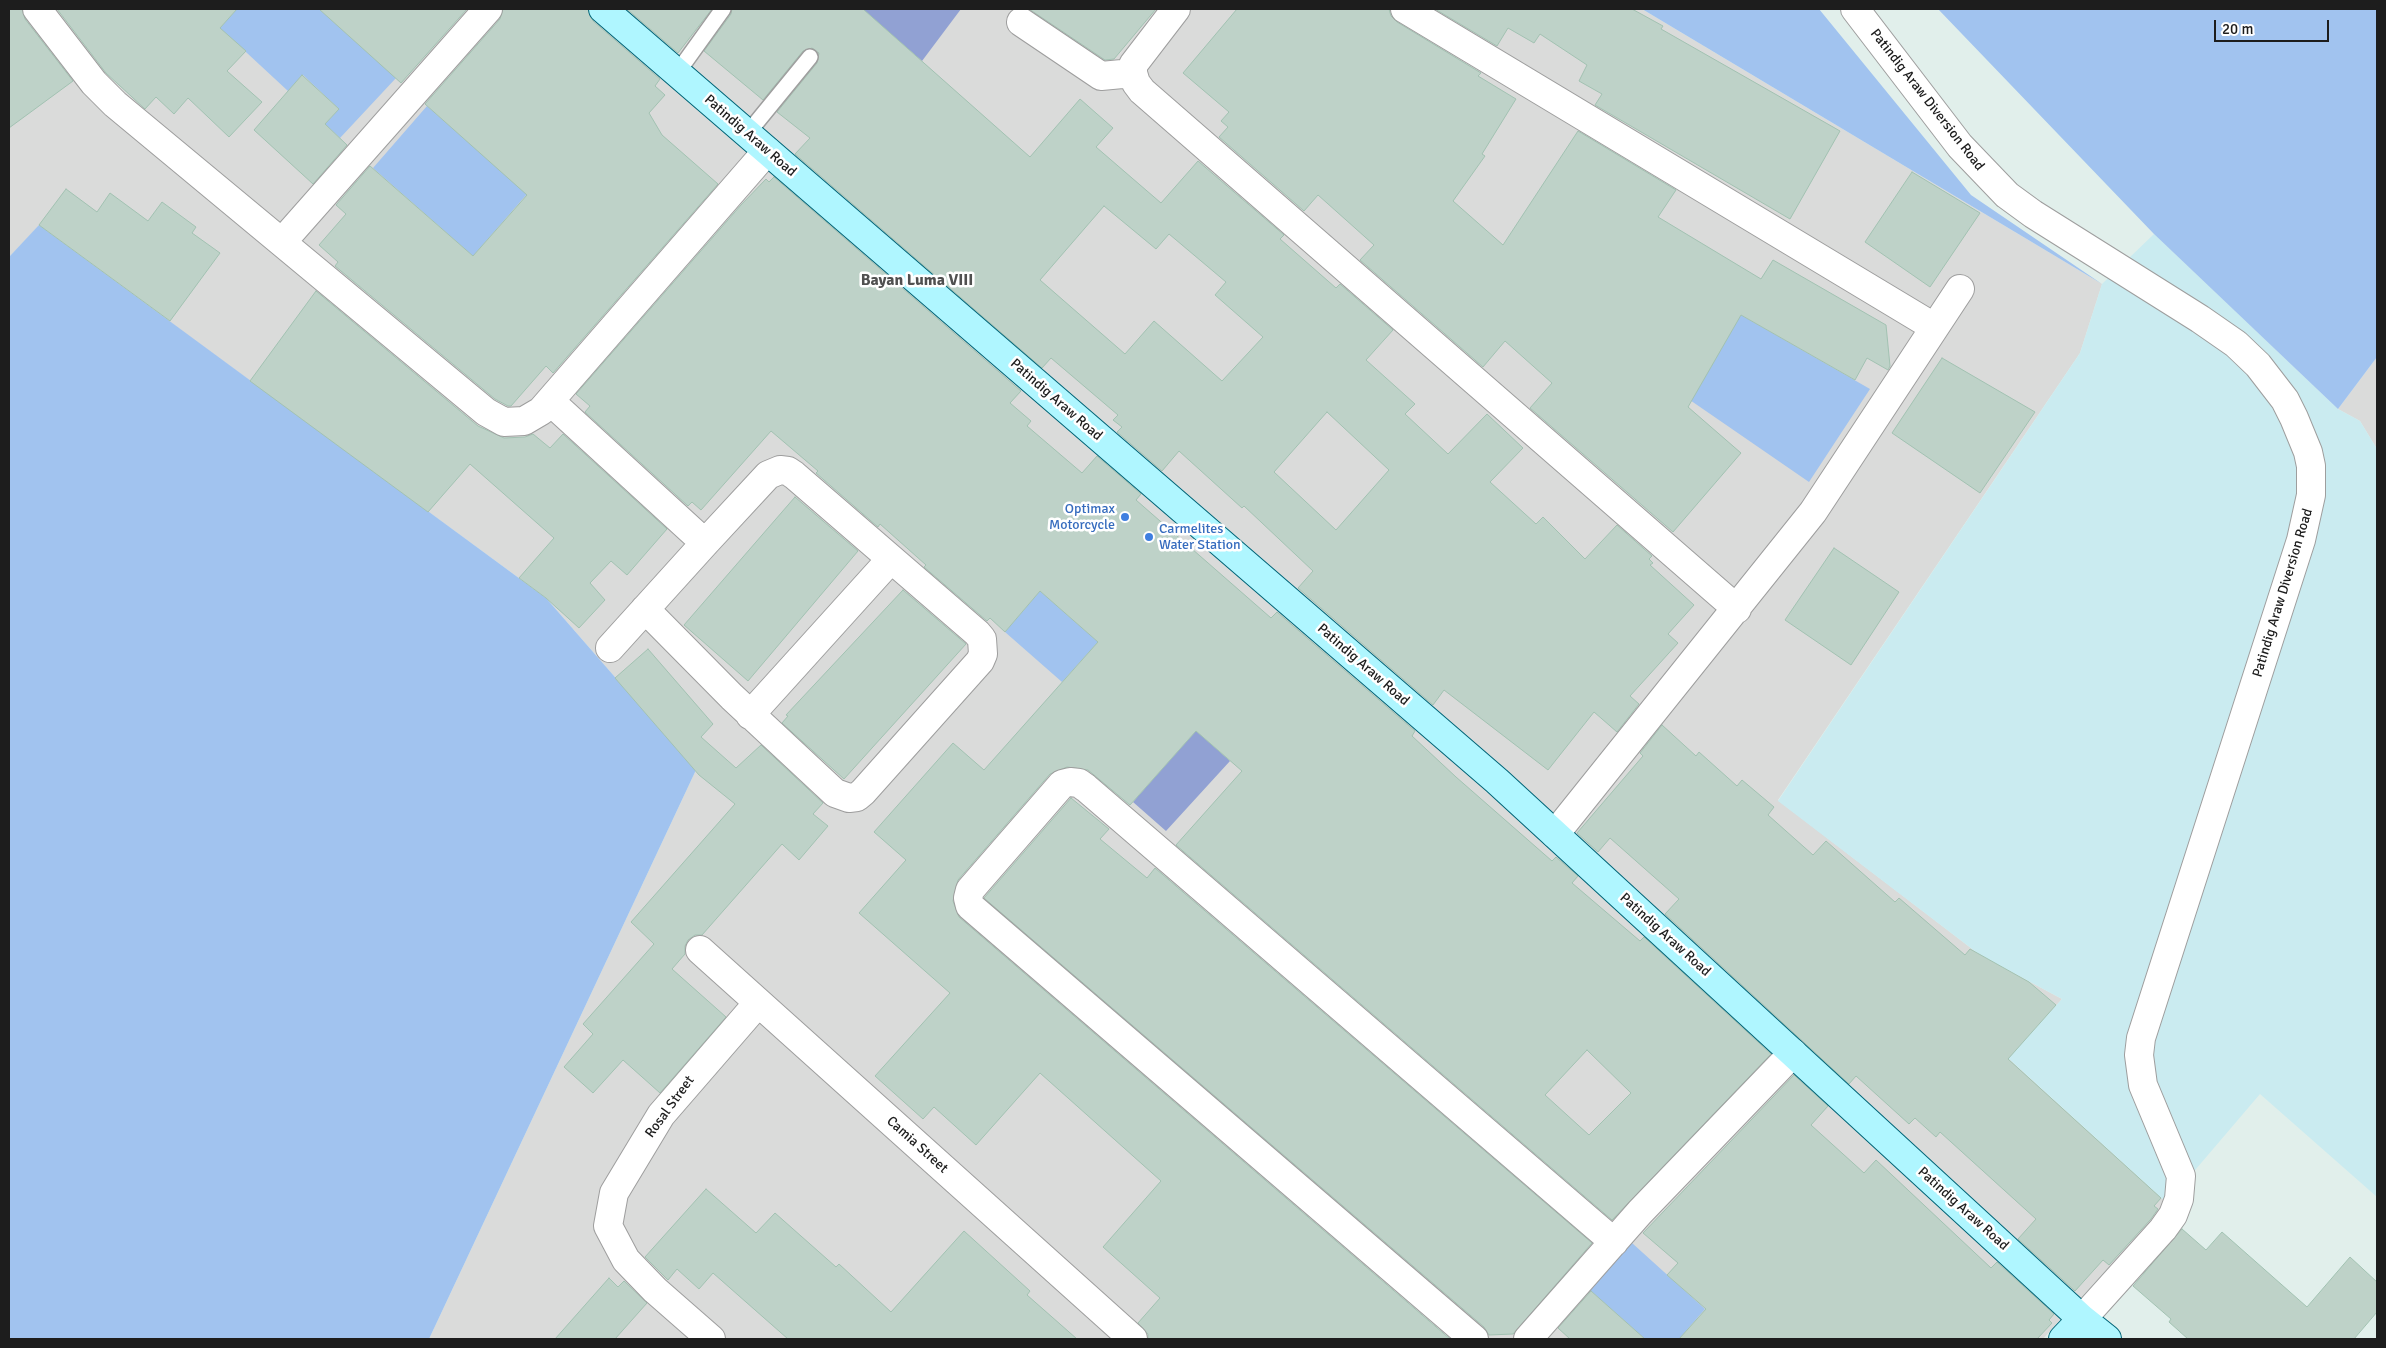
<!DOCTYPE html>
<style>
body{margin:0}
#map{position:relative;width:2386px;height:1348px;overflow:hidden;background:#e1efeb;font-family:Signika,sans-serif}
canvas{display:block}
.frame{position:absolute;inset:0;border:10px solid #1d1d1d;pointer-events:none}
.scale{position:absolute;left:2214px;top:20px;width:115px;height:22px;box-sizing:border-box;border:2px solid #1d1d1d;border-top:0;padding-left:6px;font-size:15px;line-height:18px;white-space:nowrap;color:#1d1d1d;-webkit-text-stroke:4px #fff;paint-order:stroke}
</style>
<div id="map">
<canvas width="2386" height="1348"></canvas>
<div class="frame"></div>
<div class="scale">20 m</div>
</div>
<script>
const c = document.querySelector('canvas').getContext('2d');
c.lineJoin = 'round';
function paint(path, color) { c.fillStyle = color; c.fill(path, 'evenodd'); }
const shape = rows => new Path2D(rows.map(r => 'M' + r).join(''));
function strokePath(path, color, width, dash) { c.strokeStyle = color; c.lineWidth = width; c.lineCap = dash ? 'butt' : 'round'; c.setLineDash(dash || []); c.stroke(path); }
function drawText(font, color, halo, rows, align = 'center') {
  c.font = font + ' Signika,sans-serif'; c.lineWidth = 5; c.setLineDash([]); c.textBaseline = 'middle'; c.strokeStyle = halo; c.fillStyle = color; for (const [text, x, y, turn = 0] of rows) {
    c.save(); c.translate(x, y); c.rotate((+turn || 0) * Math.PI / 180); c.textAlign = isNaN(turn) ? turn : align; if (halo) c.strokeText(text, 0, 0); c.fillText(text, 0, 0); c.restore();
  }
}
const residential = shape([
 [9,9,1642,9,2102,284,2080,353,1778,800,1980,955,2062,999,2008,1058,2167,1203,2043,1339,1853,1339,1808,1298,1770,1339,1451,1339,1378,1277,1324,1324,1310,1339,429,1339,696,770,546,598,39,226,9,257],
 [2377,357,2377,449,2360,421,2338,409]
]);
const farmland = shape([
 [2154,234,2338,409,2360,421,2377,449,2377,1197,2260,1094,2167,1203,2008,1058,2062,999,1980,955,1778,801,2080,353,2102,284]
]);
const grass = shape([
 [237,9,319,9,396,78,340,138,325,124,339,109,303,75,288,91,220,28],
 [1642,9,1819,9,1971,195,2102,284],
 [1938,9,2377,9,2377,357,2338,409,2154,234],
 [427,106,527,194,473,256,373,168],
 [39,225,546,598,696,770,429,1339,9,1339,9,257],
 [1741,315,1870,389,1809,482,1687,398],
 [1040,591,1098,642,1062,682,1005,632],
 [1632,1243,1705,1309,1679,1339,1645,1339,1590,1290]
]);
const forest = shape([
 [865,9,961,9,922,61,863,10],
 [1156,694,1230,761,1166,831,1133,802,1167,763,1126,727]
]);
const building = shape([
 [9,9,22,9,25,19,73,81,9,128,9,9],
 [57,9,237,9,220,28,246,51,227,71,262,102,229,137,188,98,174,114,156,97,145,109,106,73,57,9],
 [319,9,467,9,401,83,319,9],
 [503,9,588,9,593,21,660,79,655,86,665,95,649,113,662,135,718,184,553,373,546,366,511,406,508,406,495,399,335,266,338,262,319,245,346,214,336,205,370,166,473,256,527,195,425,104,500,19,503,9],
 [627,9,712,9,678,53,627,9],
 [732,9,863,9,1030,157,1080,99,1113,128,1096,147,1161,203,1198,161,1284,235,1280,239,1336,288,1340,284,1393,330,1366,360,1415,404,1405,414,1448,454,1487,414,1523,448,1490,482,1536,524,1543,517,1585,559,1617,525,1652,556,1649,559,1653,563,1650,565,1694,605,1668,634,1678,643,1630,696,1639,704,1617,732,1594,712,1548,770,1444,690,1433,705,1298,588,1313,571,1244,506,1242,508,1179,451,1162,471,1117,432,1122,427,1113,420,1118,415,1051,358,1042,368,795,154,810,138,777,112,817,63,819,53,812,48,803,51,763,100,704,51,731,14,732,9],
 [1104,206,1156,249,1169,234,1226,282,1215,295,1263,337,1222,381,1154,321,1125,354,1040,280,1104,206],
 [1327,412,1389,470,1336,530,1274,472,1327,412],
 [1029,9,1156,9,1114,59,1105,60,1029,9],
 [1237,9,1389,9,1391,16,1397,22,1481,73,1478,76,1516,99,1482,154,1485,156,1453,201,1503,245,1578,131,1676,190,1658,217,1761,279,1773,260,1886,325,1890,366,1888,370,1867,358,1855,380,1741,315,1688,407,1741,453,1673,532,1530,408,1552,383,1505,341,1483,367,1360,260,1374,245,1318,195,1304,211,1219,137,1228,127,1221,121,1229,112,1183,73,1237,9],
 [1435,9,1632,9,1663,26,1661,29,1840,131,1790,219,1595,105,1602,94,1579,81,1587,65,1540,34,1534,43,1508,28,1497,46,1435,9],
 [302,75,339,109,325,124,347,145,313,184,254,130,302,75],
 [1912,172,1980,213,1930,287,1865,242,1912,172],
 [774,177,1021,391,1010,403,1031,421,1027,426,1082,473,1097,456,1141,494,1136,500,1271,618,1277,612,1415,731,1412,736,1456,777,1552,861,1556,857,1578,876,1572,883,1640,941,1644,937,1771,1054,1612,1220,1176,845,1242,771,1196,731,1130,805,1088,770,1067,767,1050,774,958,880,953,901,959,917,1450,1339,1148,1339,1148,1334,1138,1323,1160,1298,1103,1247,1161,1181,1040,1073,976,1145,934,1107,923,1119,875,1076,950,993,859,913,906,860,874,832,953,743,984,770,1098,642,1040,591,1005,632,990,618,987,621,924,567,926,565,880,524,878,527,816,473,818,471,771,431,701,510,692,502,688,506,585,412,590,406,576,394,741,205,766,179,769,182,774,177],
 [1587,1050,1631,1093,1589,1135,1545,1095,1587,1050],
 [66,189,97,212,110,193,148,221,162,202,196,227,192,233,220,253,170,321,39,225,66,189],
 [316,291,478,426,504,438,525,437,533,434,550,448,563,434,667,529,627,575,611,561,590,583,605,600,579,628,546,598,519,578,554,538,470,464,428,512,250,381,316,291],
 [1942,358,2035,412,1980,493,1892,433,1942,358],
 [795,497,858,551,748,681,684,625,795,497],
 [1834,548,1899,592,1851,665,1785,620,1834,548],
 [903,590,966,644,844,779,782,723,788,716,786,715,903,590],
 [648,649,713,724,701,737,736,768,761,745,823,803,813,814,828,826,799,860,782,844,702,935,695,935,688,940,685,946,685,954,672,969,726,1017,660,1093,623,1060,593,1093,564,1067,593,1034,583,1024,654,944,631,922,735,804,699,775,615,678,648,649],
 [1662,725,1696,756,1699,752,1737,786,1742,780,1774,807,1768,815,1813,855,1826,841,1895,902,1899,898,1965,955,1970,949,2029,982,2056,1005,2008,1059,2161,1198,2154,1206,2158,1209,2151,1219,2109,1265,2103,1260,2075,1291,2018,1239,2036,1219,1940,1132,1936,1137,1915,1118,1909,1124,1856,1076,1849,1084,1665,914,1679,899,1610,838,1598,852,1577,833,1643,756,1640,753,1662,725],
 [1071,798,1109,829,1100,839,1147,878,1155,868,1592,1243,1513,1334,1489,1335,1484,1327,984,898,1071,798],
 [1794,1075,1828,1106,1811,1125,1864,1173,1876,1160,1991,1268,1997,1262,2054,1314,2049,1320,2052,1323,2037,1339,1679,1339,1706,1309,1667,1275,1678,1263,1643,1233,1794,1075],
 [706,1189,756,1233,775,1213,836,1267,839,1264,891,1312,964,1231,1030,1291,1027,1295,1077,1339,788,1339,713,1273,699,1289,677,1269,668,1280,645,1257,706,1189],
 [2182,1229,2206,1250,2222,1232,2307,1307,2350,1257,2377,1282,2377,1312,2354,1339,2188,1339,2169,1322,2171,1319,2133,1286,2182,1229],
 [609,1278,618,1287,624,1281,647,1303,615,1339,555,1339,609,1278],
 [1591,1291,1645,1339,1570,1339,1558,1328,1591,1291]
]);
const service = shape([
 [677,73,723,9],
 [747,134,810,57]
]);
const minor = shape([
 [37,9,94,83,115,104,486,412,504,422,524,421,541,411,767,151],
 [1176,9,1133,65,1133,73,1136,83,1142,91,1737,609],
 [1405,9,1934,327],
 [1021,22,1101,76,1133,73],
 [282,242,488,9],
 [550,401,705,543],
 [610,648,705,543,768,475,780,470,788,471,794,475,977,633,982,639,983,654,980,661,863,792,857,797,849,798,835,793,732,697,645,609],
 [750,715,891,559],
 [1555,834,1813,512,1960,289],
 [700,950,1133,1339],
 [711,1339,655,1290,626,1260,608,1226,614,1193,661,1115,758,1003],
 [1474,1339,970,906,968,898,970,890,1062,784,1070,782,1079,783,1086,788,1614,1242],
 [1528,1339,1640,1212,1793,1053]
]);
const tertiary = shape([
 [1855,9,1960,146,2007,195,2033,214,2200,319,2236,344,2258,365,2285,400,2294,418,2308,452,2311,466,2311,495,2301,540,2141,1038,2139,1055,2143,1085,2181,1176,2179,1199,2173,1215,2163,1229,2082,1319]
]);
const secondary = shape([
 [603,9,1497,781,2082,1319,2107,1339],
 [2063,1339,2082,1319]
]);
const markers = [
 [1125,517,5,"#3f7fe0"],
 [1149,537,5,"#3f7fe0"]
];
const streetNames = [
 ["Patindig Araw Diversion Road",1927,100,52],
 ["Patindig Araw Road",750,136,41],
 ["Patindig Araw Road",1056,400,41],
 ["Patindig Araw Diversion Road",2283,593,-73],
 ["Patindig Araw Road",1363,665,41],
 ["Patindig Araw Road",1665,935,42],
 ["Rosal Street",670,1107,-54],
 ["Camia Street",917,1145,42],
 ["Patindig Araw Road",1963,1209,42]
];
const shopNames = [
 ["Optimax",1115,509],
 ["Motorcycle",1115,525],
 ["Carmelites",1159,529,"left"],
 ["Water Station",1159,545,"left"]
];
const quarterNames = [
 ["Bayan Luma VIII",917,281]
];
paint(residential, '#dadbda');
paint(farmland, '#caebf0');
paint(grass, '#a1c3ef');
paint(forest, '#91a1d3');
paint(building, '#bed2c8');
strokePath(building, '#a2c2b2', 1);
strokePath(service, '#9e9e9e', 18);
strokePath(minor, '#9e9e9e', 30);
strokePath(tertiary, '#9e9e9e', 30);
strokePath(secondary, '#006477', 30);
strokePath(service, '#fff', 15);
strokePath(minor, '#fff', 28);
strokePath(tertiary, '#fff', 28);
strokePath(secondary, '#aff6ff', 28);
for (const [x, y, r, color] of markers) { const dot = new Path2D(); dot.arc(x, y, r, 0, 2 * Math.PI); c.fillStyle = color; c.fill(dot); strokePath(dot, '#fff', 2); }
drawText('14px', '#1d1d1d', '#fff', streetNames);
drawText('14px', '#366cbe', '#fff', shopNames, 'right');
drawText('bold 16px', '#505050', '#fff', quarterNames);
</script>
